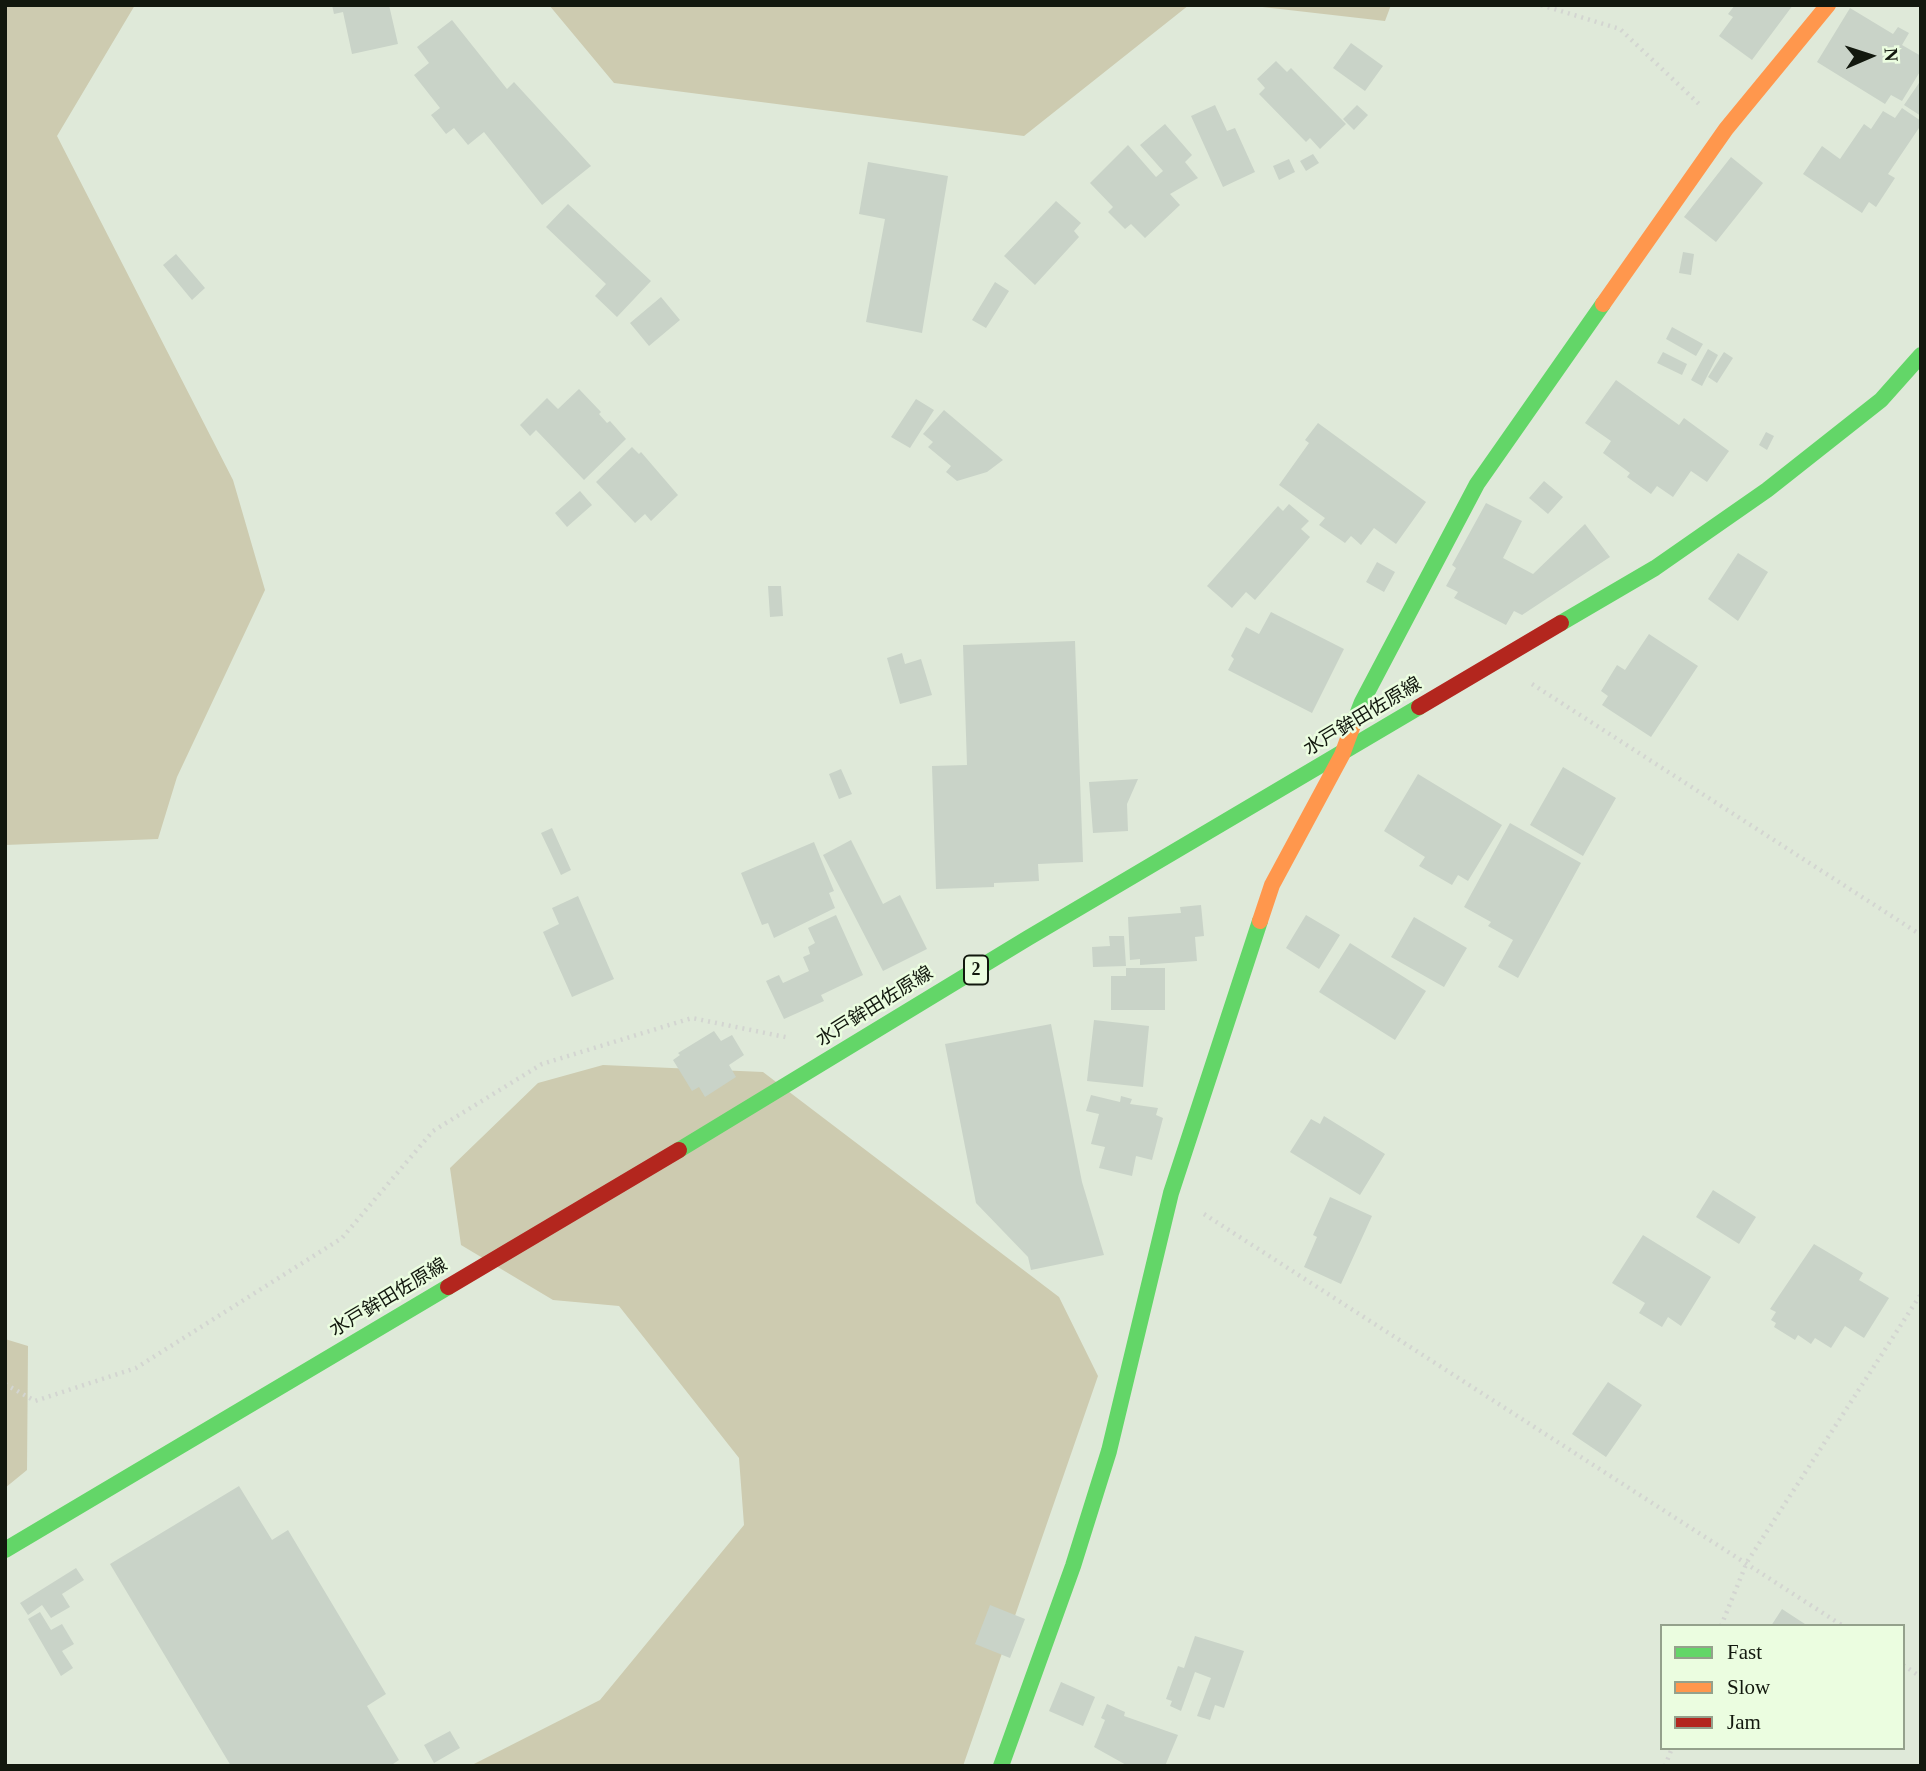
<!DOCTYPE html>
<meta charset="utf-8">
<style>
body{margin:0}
#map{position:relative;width:1926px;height:1771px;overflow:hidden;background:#dfe9d9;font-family:"Times New Roman",serif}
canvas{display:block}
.frame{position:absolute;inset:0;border:7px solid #12180e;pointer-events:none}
.legend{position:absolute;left:1660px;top:1624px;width:245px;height:126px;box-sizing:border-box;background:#ebfde0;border:2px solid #94a18c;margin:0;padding:9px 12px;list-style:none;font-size:21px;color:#12180e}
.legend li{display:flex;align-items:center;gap:14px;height:35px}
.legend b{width:35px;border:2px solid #94a18c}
.north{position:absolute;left:1835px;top:21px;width:70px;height:70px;-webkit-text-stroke:5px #ebfde0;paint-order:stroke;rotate:87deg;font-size:19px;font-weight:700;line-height:28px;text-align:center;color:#12180e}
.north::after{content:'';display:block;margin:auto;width:24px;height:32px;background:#12180e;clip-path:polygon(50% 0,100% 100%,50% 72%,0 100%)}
</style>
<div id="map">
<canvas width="1926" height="1771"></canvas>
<div class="frame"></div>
<ul class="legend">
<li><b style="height:9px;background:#63d668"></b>Fast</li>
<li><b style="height:9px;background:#ff974d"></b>Slow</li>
<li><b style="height:9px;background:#b3261e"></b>Jam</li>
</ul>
<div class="north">N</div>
</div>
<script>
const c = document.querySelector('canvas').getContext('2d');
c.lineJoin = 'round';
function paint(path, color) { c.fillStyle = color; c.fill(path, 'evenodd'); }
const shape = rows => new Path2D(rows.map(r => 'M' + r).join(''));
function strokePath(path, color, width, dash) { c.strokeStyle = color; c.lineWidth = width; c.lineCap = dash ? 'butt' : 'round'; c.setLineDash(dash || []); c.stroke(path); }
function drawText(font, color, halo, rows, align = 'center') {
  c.font = font + ' "Times New Roman","Noto Sans JP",serif'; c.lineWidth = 5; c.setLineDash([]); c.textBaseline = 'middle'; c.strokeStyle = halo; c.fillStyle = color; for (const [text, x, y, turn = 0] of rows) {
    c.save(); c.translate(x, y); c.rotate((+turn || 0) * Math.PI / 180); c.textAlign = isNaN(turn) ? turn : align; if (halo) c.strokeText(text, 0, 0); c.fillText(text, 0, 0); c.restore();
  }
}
const forest = shape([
 [5,5,135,5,57,136,233,480,265,590,177,777,158,839,5,845],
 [549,5,1189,5,1024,136,614,83],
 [1245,5,1391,5,1385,21],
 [603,1065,763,1072,1059,1297,1098,1376,963,1766,470,1766,600,1700,744,1525,739,1458,619,1306,553,1300,461,1245,450,1168,538,1083],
 [5,1339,28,1346,27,1470,5,1488]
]);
const building = shape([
 [332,5,389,5,398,44,352,54,343,12,334,14],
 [1735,5,1793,5,1752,60,1719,36,1733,17,1728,14],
 [1850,8,1893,34,1898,27,1909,33,1902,45,1921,56,1921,70,1902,101,1891,95,1885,104,1817,62],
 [452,20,507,89,514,82,591,166,542,205,484,132,468,145,454,128,446,134,431,115,440,108,414,75,429,63,417,47],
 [1351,43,1383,66,1365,91,1333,68],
 [1276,61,1287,72,1291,68,1346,124,1320,149,1310,138,1306,142,1259,94,1265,88,1257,79],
 [1921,80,1921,116,1904,105],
 [1215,105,1227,131,1235,128,1255,172,1223,187,1191,116],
 [1357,105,1368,115,1354,130,1343,119],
 [1902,108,1921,121,1921,125,1888,174,1895,178,1876,207,1869,202,1862,213,1803,174,1822,146,1840,159,1864,124,1871,129,1883,111,1895,118],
 [1165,124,1192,155,1185,162,1198,178,1170,194,1180,205,1145,238,1131,224,1125,229,1108,212,1113,207,1090,183,1128,145,1156,177,1163,171,1140,145],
 [1313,154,1319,163,1306,171,1300,161],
 [1731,157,1763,183,1716,242,1684,217],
 [1289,159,1295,172,1279,180,1273,166],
 [868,162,948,176,922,333,866,322,885,219,859,214],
 [1056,201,1081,223,1074,231,1079,237,1035,285,1004,256],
 [568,204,651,281,617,317,595,296,606,284,546,227],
 [1683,252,1694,254,1691,275,1679,273],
 [176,254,205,288,192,300,163,265],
 [995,282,1009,291,986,328,972,320],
 [661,297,680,320,649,346,630,323],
 [1672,327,1703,344,1696,356,1666,339],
 [1708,349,1718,355,1702,386,1691,380],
 [1663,352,1687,364,1682,375,1657,363],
 [1724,352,1733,358,1717,383,1708,377],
 [1616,380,1679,425,1684,418,1729,451,1707,482,1691,471,1673,497,1657,486,1651,494,1627,477,1630,473,1603,453,1611,441,1585,423],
 [579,389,601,412,599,414,607,423,610,421,626,439,584,480,536,430,530,436,520,425,547,398,558,409],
 [916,399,934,410,910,448,891,437],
 [944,410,1003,460,987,472,957,481,946,472,951,466,928,447,933,442,923,434],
 [1318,423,1426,502,1396,544,1374,528,1361,545,1351,536,1345,543,1319,525,1325,518,1279,485,1309,443,1305,440],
 [1766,432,1774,436,1767,450,1759,445],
 [632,447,639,454,641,452,678,495,651,521,645,514,635,523,596,482],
 [1544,481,1563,497,1548,514,1529,498],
 [580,491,592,505,567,527,555,513],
 [1486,503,1522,521,1503,558,1533,574,1585,524,1610,557,1522,615,1514,611,1506,625,1454,598,1458,592,1446,586,1456,568,1452,565],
 [1289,504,1309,521,1301,529,1310,537,1255,600,1246,592,1232,608,1207,586,1278,506,1283,511],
 [1738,553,1768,572,1738,621,1708,599],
 [1377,562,1395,572,1384,592,1366,582],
 [768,586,781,586,783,616,770,617],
 [1271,612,1344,649,1312,713,1228,670,1234,659,1231,656,1246,627,1259,634],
 [1649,634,1698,666,1651,737,1602,705,1608,696,1601,691,1617,665,1625,670],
 [1075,641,1083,862,1038,864,1039,881,994,883,994,887,936,889,932,766,967,765,963,645],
 [902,653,905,664,921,659,932,695,900,704,887,658],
 [1563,767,1616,798,1583,856,1530,825],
 [841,769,852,794,839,799,829,774],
 [1418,774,1502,825,1468,881,1458,875,1452,885,1419,866,1425,857,1384,831],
 [1138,779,1127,804,1128,831,1093,833,1089,782],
 [1510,823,1581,863,1518,978,1498,967,1513,940,1488,926,1491,922,1464,907],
 [552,828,571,870,561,875,541,833],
 [851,840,883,904,900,895,927,949,883,971,823,855],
 [814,842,834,891,829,893,835,908,774,938,768,923,762,925,741,873],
 [578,896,614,979,572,997,543,932,559,924,552,908],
 [1201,905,1204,936,1195,937,1197,961,1140,965,1140,959,1130,960,1128,917,1181,913,1180,907],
 [836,915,863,975,821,995,824,1001,784,1019,766,981,779,975,783,983,809,971,803,957,810,954,808,947,815,943,808,928],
 [1306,915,1340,935,1319,969,1286,948],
 [1414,917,1467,948,1444,987,1391,957],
 [1109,936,1124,936,1126,966,1093,967,1092,947,1110,946],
 [1350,943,1426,991,1395,1040,1319,992],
 [1126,968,1165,968,1165,1010,1111,1010,1111,976,1126,976],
 [1094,1020,1149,1026,1143,1087,1087,1081],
 [1051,1024,1082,1182,1104,1255,1031,1270,1028,1257,976,1203,945,1044],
 [714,1031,721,1041,732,1035,744,1055,729,1065,736,1077,705,1097,699,1087,692,1091,673,1060,680,1055,678,1053],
 [1091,1095,1120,1102,1121,1096,1132,1099,1130,1104,1158,1108,1156,1115,1163,1118,1152,1160,1136,1156,1132,1176,1099,1168,1105,1147,1091,1144,1099,1114,1086,1111],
 [1324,1116,1385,1154,1360,1195,1290,1152,1311,1119,1320,1124],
 [1713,1190,1756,1217,1739,1244,1696,1217],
 [1330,1197,1372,1216,1341,1284,1304,1267,1317,1237,1313,1235],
 [1643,1235,1711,1277,1681,1326,1668,1317,1662,1327,1639,1313,1645,1303,1612,1283],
 [1814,1244,1863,1273,1859,1280,1889,1298,1864,1338,1845,1326,1831,1348,1815,1338,1811,1344,1798,1335,1795,1340,1774,1327,1776,1323,1771,1320,1776,1312,1770,1309],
 [1608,1382,1642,1405,1606,1457,1572,1434],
 [239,1486,272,1540,288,1530,386,1694,367,1706,399,1760,390,1766,231,1766,110,1564],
 [76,1568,84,1580,62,1594,70,1607,51,1618,42,1605,28,1615,20,1603],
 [990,1605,1025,1619,1010,1658,975,1644],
 [1782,1609,1808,1626,1771,1626],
 [40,1612,51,1630,62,1624,74,1644,62,1651,73,1668,61,1676,28,1619],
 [1195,1636,1244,1651,1224,1708,1215,1705,1210,1720,1197,1716,1211,1678,1195,1672,1181,1711,1170,1706,1172,1701,1166,1699,1178,1666,1184,1668],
 [1061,1682,1095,1697,1083,1726,1049,1711],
 [1107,1704,1125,1712,1124,1716,1178,1735,1165,1766,1128,1766,1094,1747,1105,1720,1101,1718],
 [450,1731,460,1748,434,1763,424,1745]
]);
const path = shape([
 [1541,5,1620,29,1699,104],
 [1532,684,1921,935],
 [1204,1214,1843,1626],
 [5,1384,35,1401,136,1368,342,1238,433,1131,542,1064,692,1018,790,1038],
 [1721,1626,1747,1562,1921,1294],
 [1903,1665,1921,1677],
 [1665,1766,1672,1748]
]);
const fast = shape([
 [1561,623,1655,568,1767,490,1881,400,1921,355],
 [1353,725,1362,702,1477,484,1603,304],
 [679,1150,1028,938,1419,707],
 [5,1550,448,1287],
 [1001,1766,1073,1566,1109,1451,1171,1193,1260,921]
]);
const slow = shape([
 [1603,304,1726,129,1828,5],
 [1260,921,1272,885,1342,755,1353,725]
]);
const jam = shape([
 [1419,707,1561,623],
 [448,1287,679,1150]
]);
const shields = [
 [976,970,24]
];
const shieldNames = [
 ["2",976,970]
];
const streetNames = [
 ["水戸鉾田佐原線",1363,717,-31],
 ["水戸鉾田佐原線",875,1007,-32],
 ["水戸鉾田佐原線",389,1298,-31]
];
paint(forest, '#cdcbb0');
paint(building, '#c9d3c8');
strokePath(path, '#d3d5d1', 4.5, [2, 5]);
strokePath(fast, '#63d668', 16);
strokePath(slow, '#ff974d', 16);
strokePath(jam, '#b3261e', 16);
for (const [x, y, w] of shields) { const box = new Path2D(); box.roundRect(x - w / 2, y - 14.5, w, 29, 5); c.fillStyle = '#ebfde0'; c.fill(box); strokePath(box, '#12180e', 2); }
drawText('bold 18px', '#12180e', null, shieldNames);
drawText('19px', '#12180e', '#ebfde0', streetNames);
</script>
